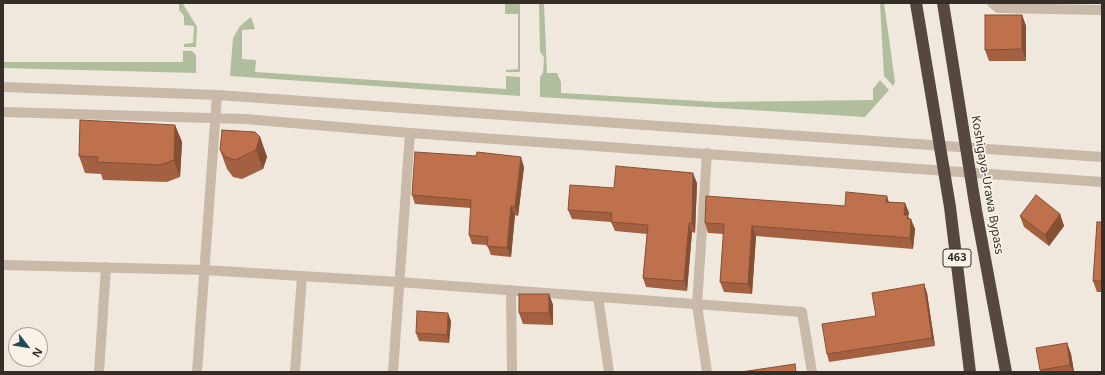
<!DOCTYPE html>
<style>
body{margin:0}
#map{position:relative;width:1105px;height:375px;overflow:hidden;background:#f0e8dc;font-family:"Noto Sans",sans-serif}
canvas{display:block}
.frame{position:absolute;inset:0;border:4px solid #352d28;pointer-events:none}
.north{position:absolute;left:8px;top:327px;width:40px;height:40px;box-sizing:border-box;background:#f8f2e8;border:1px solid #aaa39b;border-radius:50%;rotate:121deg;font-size:11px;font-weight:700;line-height:16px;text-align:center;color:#352d28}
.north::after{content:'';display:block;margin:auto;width:14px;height:18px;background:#204c54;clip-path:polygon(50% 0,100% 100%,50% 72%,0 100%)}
</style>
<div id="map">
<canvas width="1105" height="375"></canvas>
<div class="frame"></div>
<div class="north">N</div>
</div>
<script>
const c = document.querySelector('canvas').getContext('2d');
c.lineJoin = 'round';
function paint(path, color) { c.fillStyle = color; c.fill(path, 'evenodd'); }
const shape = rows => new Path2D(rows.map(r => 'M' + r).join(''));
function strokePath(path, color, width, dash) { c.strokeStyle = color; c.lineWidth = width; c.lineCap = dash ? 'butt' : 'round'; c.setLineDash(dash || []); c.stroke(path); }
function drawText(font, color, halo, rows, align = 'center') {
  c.font = font + ' "Noto Sans",sans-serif'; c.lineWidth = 3.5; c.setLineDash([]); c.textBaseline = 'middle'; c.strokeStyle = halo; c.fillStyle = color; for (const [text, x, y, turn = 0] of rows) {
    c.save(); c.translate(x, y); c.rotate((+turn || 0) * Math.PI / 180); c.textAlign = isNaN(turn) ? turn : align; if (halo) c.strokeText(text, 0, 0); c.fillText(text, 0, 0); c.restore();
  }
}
const green = shape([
 [179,3,183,4,197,27,196,47,184,47,184,44,193,43,194,26,184,25,184,16,179,10],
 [505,3,520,3,520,72,506,72,506,70,518,69,518,14,505,14],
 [539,3,544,3,547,73,557,73,561,82,561,93,717,102,873,100,873,89,880,80,889,90,865,117,540,97,540,77,543,73,544,57,540,52],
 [880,3,884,3,895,82,893,86,884,76],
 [251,17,255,29,242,30,242,59,256,60,255,72,506,89,506,76,520,77,520,96,230,76,233,38,240,26],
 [183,51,192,51,196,55,196,73,3,68,3,62,183,62]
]);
const minor = shape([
 [992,3,998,8,1102,10],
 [3,87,217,95,1102,157],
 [3,112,245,119,410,133,1102,182],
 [3,265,205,270,398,282,802,312,812,372],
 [511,290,512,372],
 [598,297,609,372],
 [99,372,106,267],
 [197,372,217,95],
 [295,372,302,276],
 [393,372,410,133],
 [707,372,697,305,707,153]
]);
const highway = shape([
 [916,3,950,207,970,372],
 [943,3,976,210,1006,372]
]);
const wall = shape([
 [1022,15,1026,26,1026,61,989,61,985,50],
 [175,125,182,142,180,177,167,182,103,180,101,174,85,173,79,156],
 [260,137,267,157,263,169,242,179,233,177,227,169,220,150],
 [524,167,518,216,515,215,511,257,491,255,487,245,472,244,469,235,471,208,415,204,412,195],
 [697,183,695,233,692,232,687,291,646,287,643,278,647,234,615,231,611,222,572,219,568,210],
 [889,202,905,203,909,213,908,216,909,219,915,229,913,249,756,236,752,294,724,292,720,282,724,234,708,233,705,223],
 [1060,214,1064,226,1049,246,1024,227,1020,216],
 [1102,222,1102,292,1097,292,1093,281],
 [924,284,927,293,935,346,829,362,827,354,876,316],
 [549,294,553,305,553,325,523,324,519,313],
 [451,321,449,343,419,341,416,333],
 [1067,343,1071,354,1074,372,1041,372,1040,370]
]);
const shadedWall = shape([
 [1022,15,1026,26,1026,61,1022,49],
 [175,125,182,142,180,177,174,160],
 [260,137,267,157,263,169,256,150],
 [521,157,524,167,518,216,515,207],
 [693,173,697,183,695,233,692,223],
 [887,196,890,206,886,202],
 [905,203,909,213,908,216,911,224,911,219,915,229,913,249,910,238,904,215],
 [511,206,515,215,511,257,507,248],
 [1060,214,1064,226,1049,246,1045,235],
 [689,223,692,232,687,291,684,281],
 [752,226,756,236,752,294,748,284],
 [924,284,927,293,935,346,932,338],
 [549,294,553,305,553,325,549,313],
 [448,313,451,321,449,343,447,335],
 [1067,343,1071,354,1074,372,1073,372,1070,365]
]);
const building = shape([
 [985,15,1022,15,1022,49,985,50,985,15],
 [80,120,175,125,174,160,160,165,97,162,98,157,79,156,80,120],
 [222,130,255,132,260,137,256,150,235,160,226,157,220,150,222,130],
 [415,152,476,156,477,152,521,157,515,207,511,206,507,248,487,246,488,237,469,235,471,200,412,195,415,152],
 [616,166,693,173,692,223,689,223,684,281,643,278,648,225,611,222,612,213,568,210,570,185,614,188,616,166],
 [846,192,887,196,886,202,905,203,904,215,908,215,907,219,911,219,910,238,752,226,748,284,720,282,724,224,705,223,706,196,845,206,846,192],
 [1036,195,1060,214,1045,235,1020,216,1036,195],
 [1097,222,1102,222,1102,281,1093,281,1097,222],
 [924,284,932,338,827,354,822,324,876,316,872,293,924,284],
 [519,294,549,294,549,313,519,313,519,294],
 [417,311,448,313,447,335,416,333,417,311],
 [1067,343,1070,365,1040,370,1036,348,1067,343],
 [795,364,796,372,741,372,795,364]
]);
const shields = [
 [957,258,28]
];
const shieldNames = [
 ["463",957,258]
];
const streetNames = [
 ["Koshigaya-Urawa Bypass",987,185,80]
];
paint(green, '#b0be9d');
strokePath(minor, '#c8b9a9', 10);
strokePath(highway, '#564840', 12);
paint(wall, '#a36141');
paint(shadedWall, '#854f35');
paint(building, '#be714c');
strokePath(building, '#854f35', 1);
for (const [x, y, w] of shields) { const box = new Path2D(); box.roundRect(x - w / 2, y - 9, w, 18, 3); c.fillStyle = '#f8f2e8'; c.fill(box); strokePath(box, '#352d28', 1); }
drawText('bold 11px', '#352d28', null, shieldNames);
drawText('12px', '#352d28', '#f8f2e8', streetNames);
</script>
